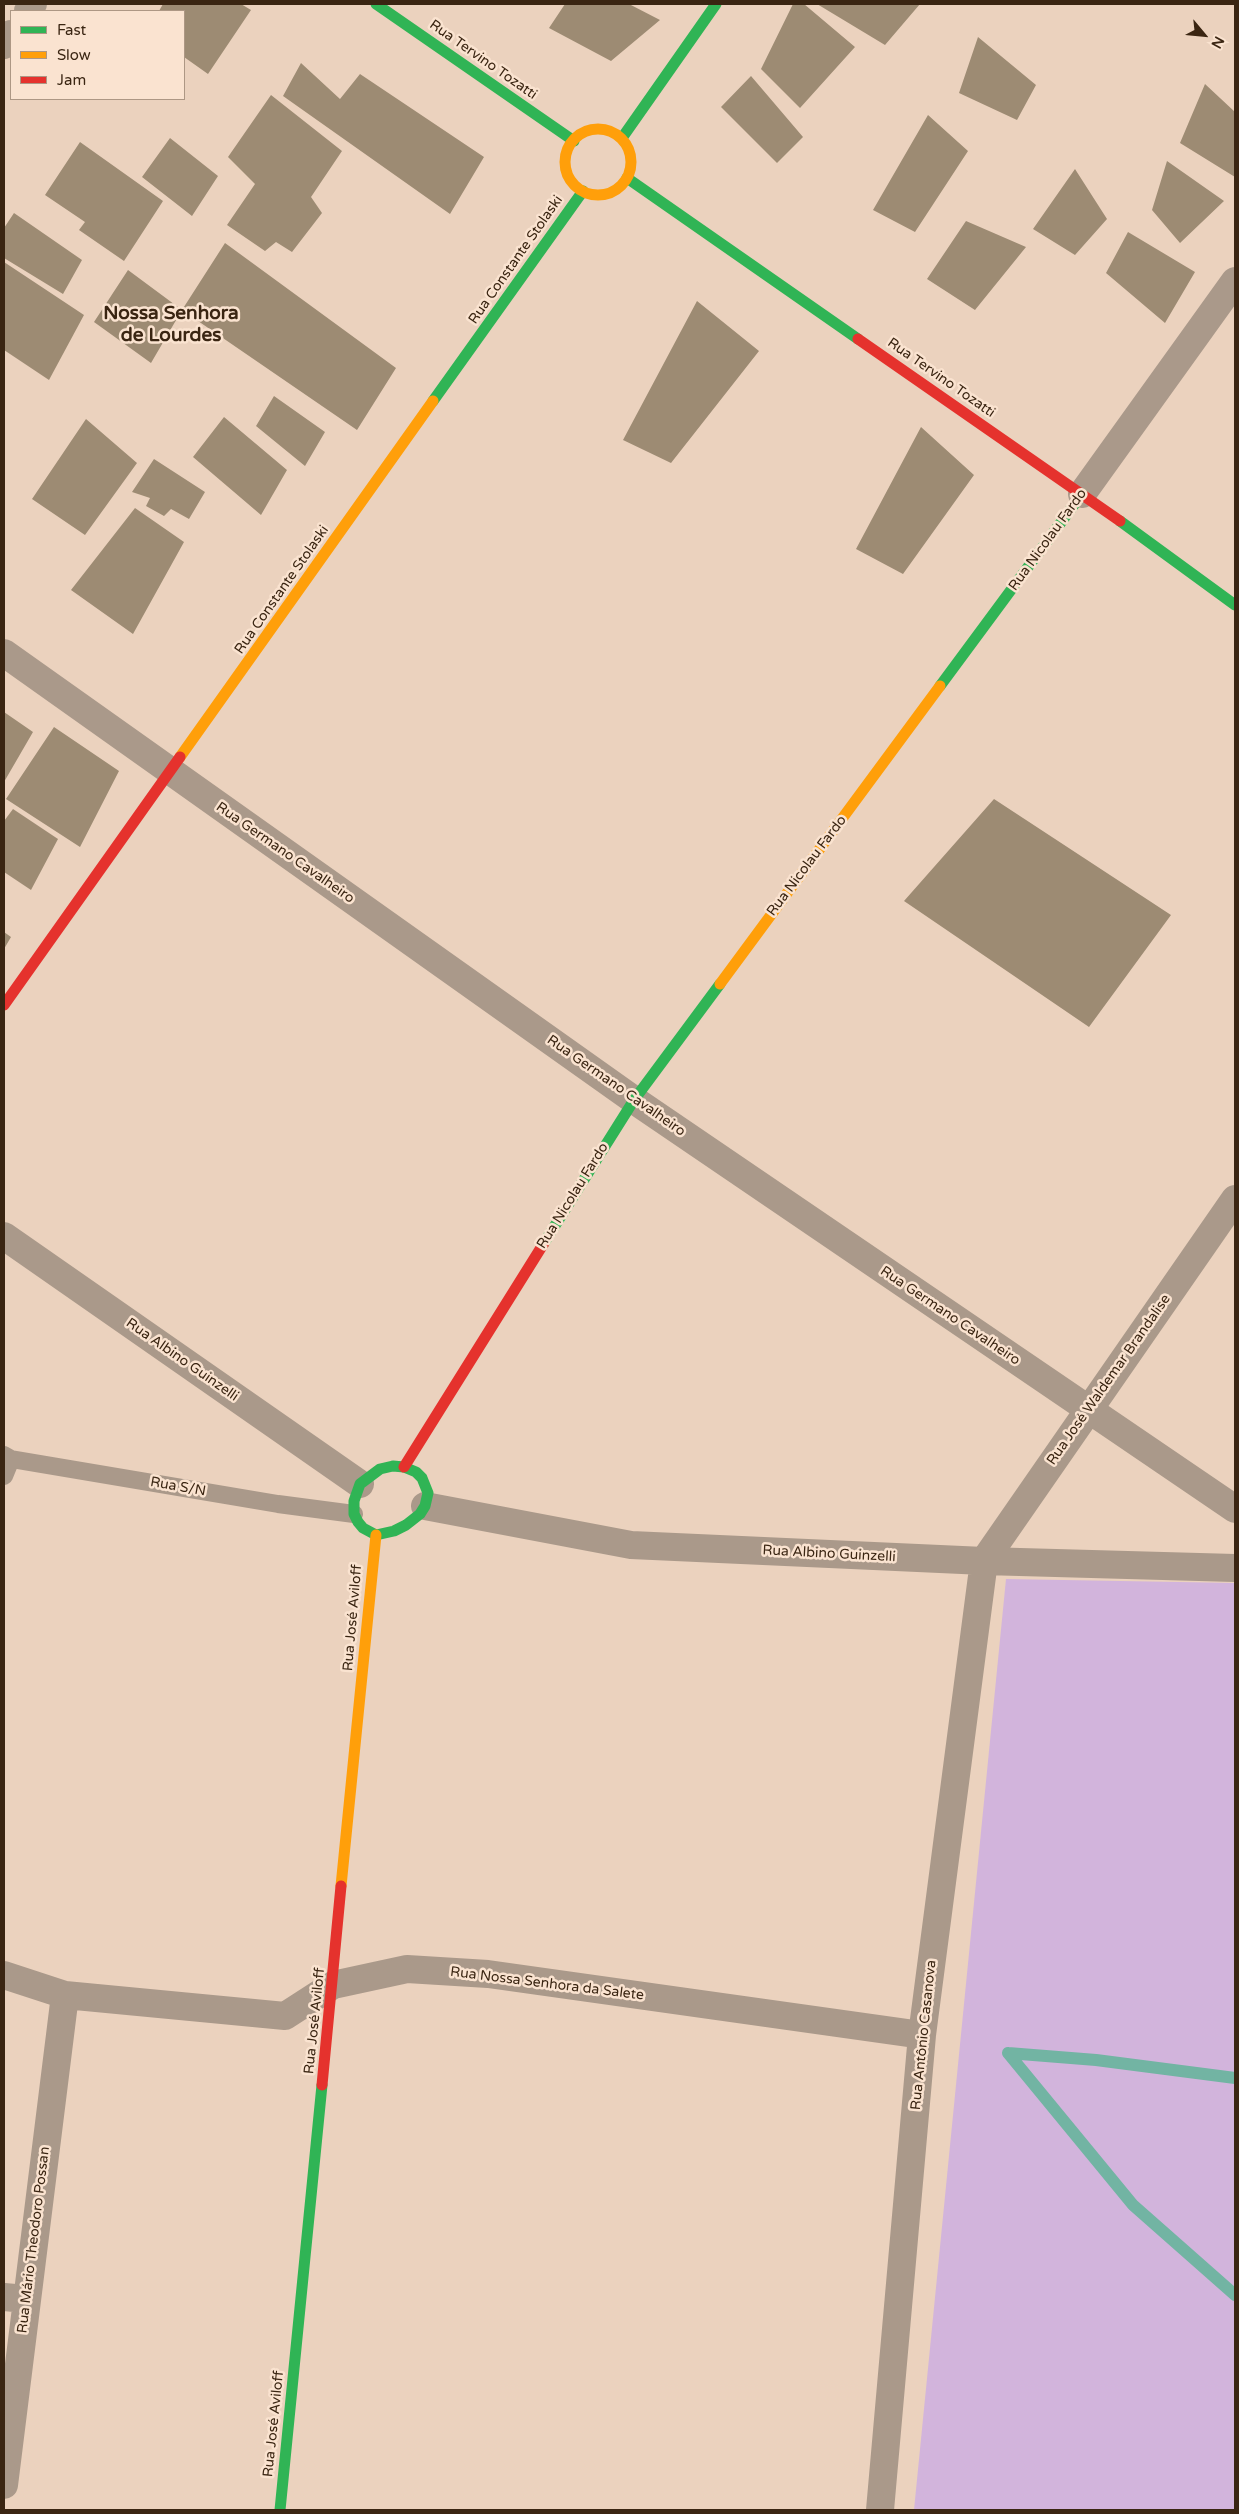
<!DOCTYPE html>
<meta charset="utf-8">
<style>
body{margin:0}
#map{position:relative;width:1239px;height:2514px;overflow:hidden;background:#ebd2be;font-family:"Varela Round",sans-serif}
canvas{display:block}
.frame{position:absolute;inset:0;border:5px solid #3a2512;pointer-events:none}
.legend{position:absolute;left:10px;top:10px;width:175px;height:90px;box-sizing:border-box;background:#fae3d0;border:1px solid #ad9784;margin:0;padding:6px 9px;list-style:none;font-size:15px;color:#3a2512}
.legend li{display:flex;align-items:center;gap:10px;height:25px}
.legend b{width:25px;border:1px solid #ad9784}
.north{position:absolute;left:1179px;top:10px;width:50px;height:50px;-webkit-text-stroke:4px #fae3d0;paint-order:stroke;rotate:118deg;font-size:14px;font-weight:700;line-height:20px;text-align:center;color:#3a2512}
.north::after{content:'';display:block;margin:auto;width:18px;height:22px;background:#3a2512;clip-path:polygon(50% 0,100% 100%,50% 72%,0 100%)}
</style>
<div id="map">
<canvas width="1239" height="2514"></canvas>
<div class="frame"></div>
<ul class="legend">
<li><b style="height:6px;background:#30b455"></b>Fast</li>
<li><b style="height:6px;background:#ff9f0a"></b>Slow</li>
<li><b style="height:6px;background:#e5322d"></b>Jam</li>
</ul>
<div class="north">N</div>
</div>
<script>
const c = document.querySelector('canvas').getContext('2d');
c.lineJoin = 'round';
function paint(path, color) { c.fillStyle = color; c.fill(path, 'evenodd'); }
const shape = rows => new Path2D(rows.map(r => 'M' + r).join(''));
function strokePath(path, color, width, dash) { c.strokeStyle = color; c.lineWidth = width; c.lineCap = dash ? 'butt' : 'round'; c.setLineDash(dash || []); c.stroke(path); }
function drawText(font, color, halo, rows, align = 'center') {
  c.font = font + ' "Varela Round",sans-serif'; c.lineWidth = 5; c.setLineDash([]); c.textBaseline = 'middle'; c.strokeStyle = halo; c.fillStyle = color; for (const [text, x, y, turn = 0] of rows) {
    c.save(); c.translate(x, y); c.rotate((+turn || 0) * Math.PI / 180); c.textAlign = isNaN(turn) ? turn : align; if (halo) c.strokeText(text, 0, 0); c.fillText(text, 0, 0); c.restore();
  }
}
const green = shape([
 [1006,1579,1235,1583,1235,2510,914,2510]
]);
const stream = shape([
 [1008,2053,1133,2205,1235,2295],
 [1008,2053,1096,2060,1235,2078]
]);
const building = shape([
 [163,4,241,4,251,10,208,74,184,57,184,11,159,11],
 [565,4,629,4,660,20,611,61,549,28],
 [793,4,804,4,855,47,800,108,761,69],
 [817,4,920,4,885,45],
 [978,37,1036,85,1017,120,959,93],
 [301,63,340,99,360,74,484,157,450,214,283,96],
 [751,76,803,137,777,163,721,107],
 [1205,84,1235,112,1235,177,1180,143],
 [271,95,342,151,311,197,322,213,292,252,276,242,265,251,227,225,255,184,228,157],
 [928,115,968,151,915,232,873,210],
 [170,138,218,176,192,216,142,177],
 [80,142,163,201,124,261,79,230,85,222,45,195],
 [1167,161,1224,201,1180,243,1152,210],
 [1075,169,1107,219,1075,255,1033,229],
 [14,213,82,260,63,294,4,258,4,228],
 [966,221,1026,247,975,310,927,279],
 [1128,232,1195,272,1165,323,1106,273],
 [225,243,396,368,357,430,182,310],
 [4,262,84,315,49,380,4,350],
 [128,270,182,310,151,363,94,322],
 [697,301,759,351,671,463,623,440],
 [274,396,325,432,305,466,256,426],
 [224,417,287,470,261,515,193,457],
 [86,419,137,463,85,535,32,499],
 [921,427,974,475,903,574,856,549],
 [154,459,205,492,189,519,171,509,164,516,146,506,150,498,132,492],
 [135,508,184,542,133,634,71,590],
 [4,712,33,732,4,782],
 [54,727,119,771,80,847,6,799],
 [994,799,1171,915,1089,1027,904,901],
 [13,809,58,839,31,890,4,872,4,821],
 [4,932,11,937,4,949]
]);
const lane = shape([
 [4,1455,11,1459,278,1504,354,1514],
 [4,1476,11,1459]
]);
const street = shape([
 [28,11,33,4],
 [4,45,11,34],
 [1082,494,1235,281],
 [4,653,634,1100,1235,1509],
 [4,1236,360,1484],
 [425,1506,631,1545,984,1561,1235,1568],
 [4,1975,65,1995,285,2016,333,1985,407,1969,488,1974,922,2035],
 [4,2297,26,2299],
 [4,2485,65,1995],
 [880,2510,922,2035,984,1561,1235,1199]
]);
const fast = shape([
 [376,4,574,141],
 [622,138,716,4],
 [627,178,858,339],
 [433,401,583,191],
 [1120,521,1235,605],
 [940,686,1082,494],
 [544,1243,634,1100,720,984],
 [393,1466,404,1467,416,1472,422,1478,428,1493,425,1506,420,1514,406,1525,394,1531,376,1535,363,1528,358,1522,354,1514,354,1501,360,1484,380,1469,393,1466],
 [280,2510,322,2085]
]);
const slow = shape([
 '565 162a33 33 0 1 1 66 0a33 33 0 1 1-66 0Z',
 [180,757,433,401],
 [720,984,940,686],
 [341,1886,376,1535]
]);
const jam = shape([
 [858,339,1120,521],
 [4,1005,180,757],
 [404,1467,544,1243],
 [322,2085,341,1886]
]);
const streetNames = [
 ["Rua Tervino Tozatti",483,60,35],
 ["Rua Constante Stolaski",516,260,-55],
 ["Rua Tervino Tozatti",941,378,35],
 ["Rua Nicolau Fardo",1048,540,-54],
 ["Rua Constante Stolaski",282,590,-55],
 ["Rua Germano Cavalheiro",285,853,35],
 ["Rua Nicolau Fardo",807,866,-53],
 ["Rua Germano Cavalheiro",616,1086,35],
 ["Rua Nicolau Fardo",573,1196,-58],
 ["Rua Germano Cavalheiro",950,1316,34],
 ["Rua Albino Guinzelli",182,1360,35],
 ["Rua José Waldemar Brandalise",1109,1380,-55],
 ["Rua S/N",178,1487,10],
 ["Rua Albino Guinzelli",829,1554,3],
 ["Rua José Aviloff",353,1618,-85],
 ["Rua Nossa Senhora da Salete",547,1984,7],
 ["Rua José Aviloff",315,2021,-84],
 ["Rua Antônio Casanova",924,2035,-84],
 ["Rua Mário Theodoro Possan",34,2240,-83],
 ["Rua José Aviloff",274,2424,-84]
];
const districtNames = [
 ["Nossa Senhora",171,314],
 ["de Lourdes",171,336]
];
paint(green, '#d2b4dc');
strokePath(stream, '#72b4a3', 12);
paint(building, '#9d8b73');
strokePath(lane, '#aa998a', 18);
strokePath(street, '#aa998a', 28);
strokePath(fast, '#30b455', 11);
strokePath(slow, '#ff9f0a', 11);
strokePath(jam, '#e5322d', 11);
drawText('14px', '#3a2512', '#fae3d0', streetNames);
drawText('bold 19px', '#3a2512', '#fae3d0', districtNames);
</script>
